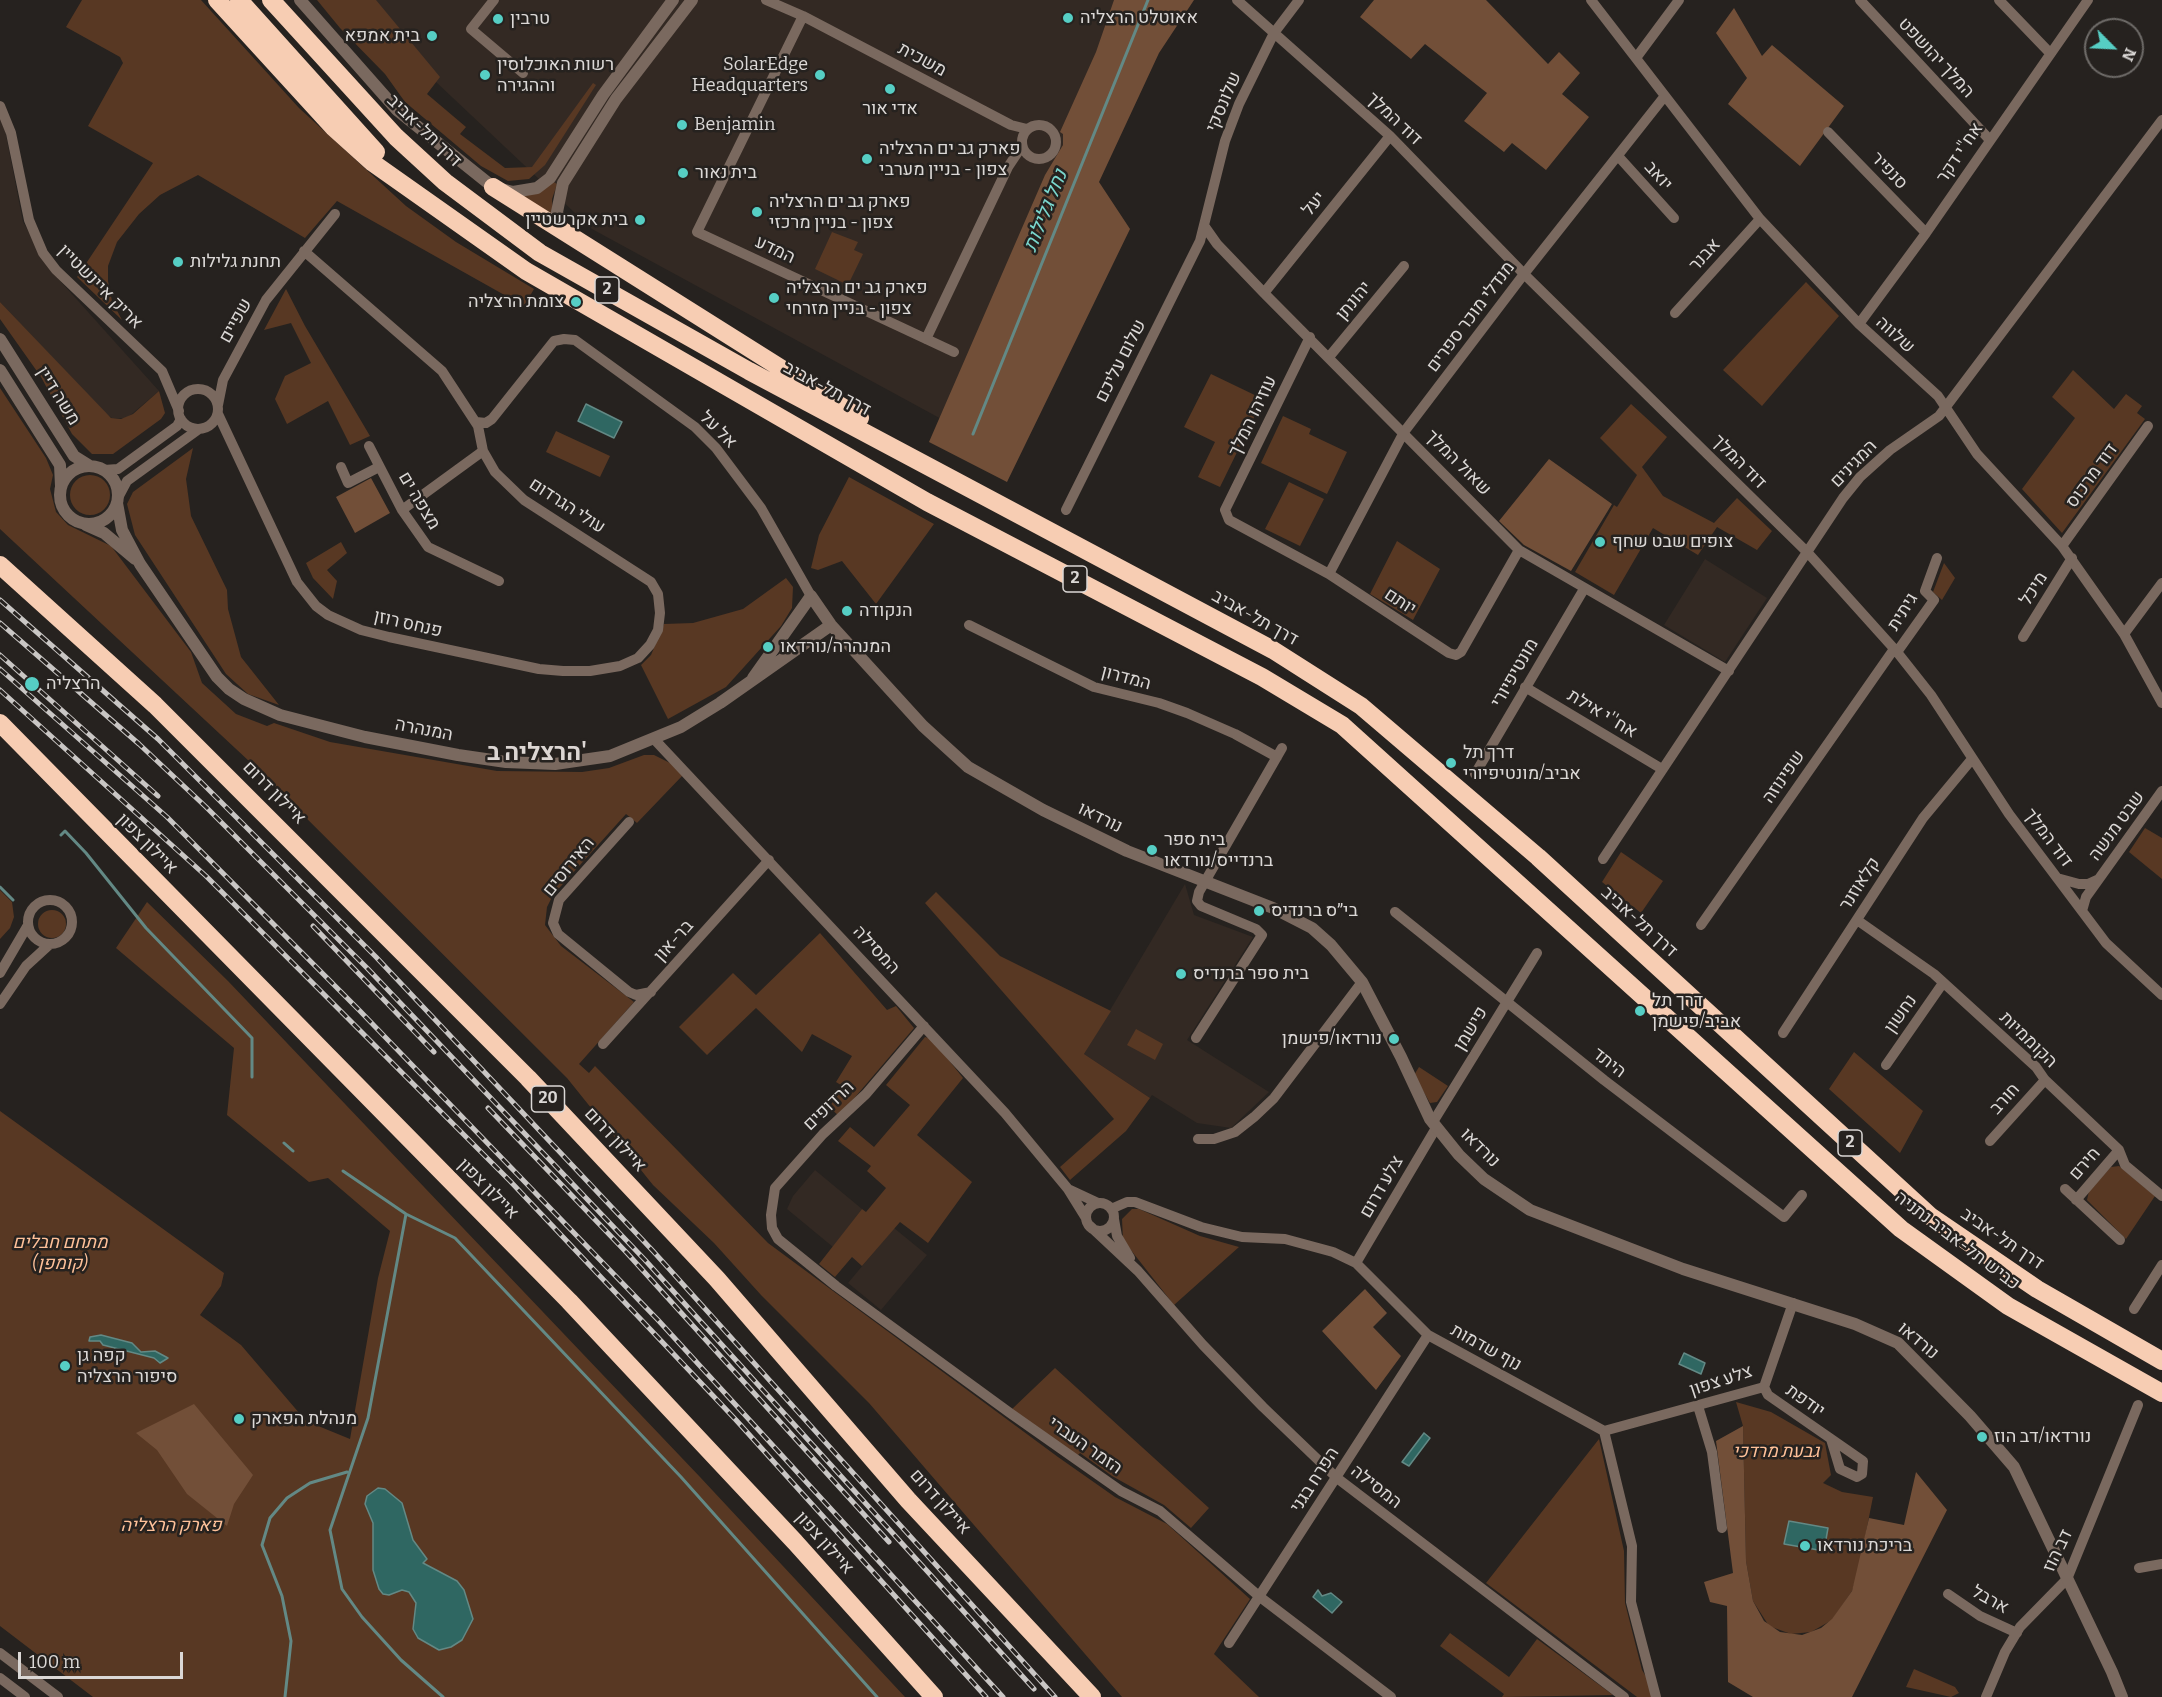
<!DOCTYPE html>
<meta charset="utf-8">
<style>
body{margin:0}
#map{position:relative;width:2162px;height:1697px;overflow:hidden;background:#26221f;font-family:Bitter,serif}
canvas{display:block}
.north{position:absolute;left:2084px;top:18px;width:60px;height:60px;box-sizing:border-box;background:#26221f;border:2px solid #6e6b68;border-radius:50%;rotate:114deg;font-size:16px;font-weight:700;line-height:24px;text-align:center;color:#dbd8d6}
.north::after{content:'';display:block;margin:auto;width:21px;height:27px;background:#56cec4;clip-path:polygon(50% 0,100% 100%,50% 72%,0 100%)}
.scale{position:absolute;left:18px;top:1652px;width:165px;height:27px;box-sizing:border-box;border:3px solid #dbd8d6;border-top:0;padding-left:8px;font-size:18px;line-height:21px;white-space:nowrap;color:#dbd8d6;-webkit-text-stroke:4px #26221f;paint-order:stroke}
</style>
<div id="map">
<canvas width="2162" height="1697"></canvas>
<div class="north">N</div>
<div class="scale">100 m</div>
</div>
<script>
const c = document.querySelector('canvas').getContext('2d');
c.lineJoin = 'round';
function paint(path, color) { c.fillStyle = color; c.fill(path, 'evenodd'); }
const shape = rows => new Path2D(rows.map(r => 'M' + r).join(''));
function strokePath(path, color, width, dash) { c.strokeStyle = color; c.lineWidth = width; c.lineCap = dash ? 'butt' : 'round'; c.setLineDash(dash || []); c.stroke(path); }
function drawText(font, color, halo, rows, align = 'center') {
  c.font = font + ' Bitter,Heebo,serif'; c.lineWidth = 5; c.setLineDash([]); c.textBaseline = 'middle'; c.strokeStyle = halo; c.fillStyle = color; for (const [text, x, y, turn = 0] of rows) {
    c.save(); c.translate(x, y); c.rotate((+turn || 0) * Math.PI / 180); c.textAlign = isNaN(turn) ? turn : align; if (halo) c.strokeText(text, 0, 0); c.fillText(text, 0, 0); c.restore();
  }
}
const built = shape([
 [349,0,1125,0,945,421,592,229],
 [0,118,5,130,23,222,53,273,159,391,127,418,112,418,105,413,0,302],
 [1705,559,1767,598,1725,662,1664,625],
 [1185,884,1194,915,1253,937,1187,1040,1269,1092,1231,1128,1197,1123,1152,1095,1150,1098,1084,1054],
 [815,1170,862,1209,833,1247,787,1209,793,1196],
 [894,1228,927,1255,881,1310,848,1283]
]);
const green = shape([
 [82,0,201,0,299,108,406,206,456,242,534,289,524,306,337,201,305,238,198,175,160,195,139,214,117,242,108,266,108,281,112,301,122,320,77,277,153,163,88,126,123,63,120,57,66,27],
 [317,0,376,0,440,77,427,94,466,127,460,134,505,168,532,167,593,83,596,85,545,165,529,179,508,181,481,166,405,102,385,74,340,28],
 [552,181,557,184,552,199,553,214,513,195],
 [832,232,858,242,854,250,863,254,848,285,815,269],
 [1806,282,1839,316,1762,406,1723,370],
 [286,289,305,326,370,436,350,445,328,401,287,424,275,399,285,376,311,363,291,323,264,330],
 [0,302,111,418,121,419,133,414,159,391,165,413,161,419,113,454,92,454,72,434,41,377,0,319],
 [2073,370,2114,409,2126,394,2142,406,2137,413,2145,419,2062,533,2022,489,2075,418,2052,397],
 [1211,374,1263,399,1220,487,1198,477,1215,442,1184,427],
 [0,388,46,458,53,475,50,489,56,512,68,525,111,546,191,652,202,683,236,714,267,726,274,723,330,742,497,771,582,772,609,768,644,755,654,755,672,764,683,775,637,823,626,814,553,895,547,907,545,925,561,946,634,1002,579,1064,589,1073,595,1066,768,1243,1058,1457,1115,1497,1167,1524,1250,1599,1214,1654,1259,1697,1122,1697,869,1403,761,1295,714,1243,653,1185,567,1078,250,762,0,529],
 [1631,404,1667,437,1642,467,1663,496,1714,523,1737,498,1772,531,1757,550,1717,527,1698,555,1653,528,1614,595,1575,572,1614,505,1617,507,1637,475,1600,438],
 [1283,416,1311,429,1309,434,1347,452,1327,494,1261,463],
 [556,431,610,456,600,477,546,452],
 [193,448,186,479,191,516,227,590,228,609,241,657,279,705,248,694,226,674,135,535,127,504,133,492],
 '70 495a20 20 0 1 1 40 0a20 20 0 1 1-40 0Z',
 [849,477,934,524,876,604,842,561,818,570,811,568,819,535],
 [1289,482,1324,499,1300,546,1265,529],
 [1397,541,1440,569,1413,620,1370,594],
 [341,542,347,553,327,570,337,581,333,599,313,578,306,563],
 [1944,563,1955,578,1942,600,1933,592],
 [786,578,793,587,792,608,781,626,726,687,668,719,641,665,651,655,664,624,693,623,743,609],
 [2145,828,2162,838,2162,879,2129,852],
 [1621,852,1663,881,1641,913,1602,882],
 [0,890,12,902,14,917,10,928,0,939],
 [936,892,1000,956,1111,1011,1084,1054,1150,1098,1126,1131,1070,1180,1060,1167,1114,1119,925,903],
 [147,902,228,981,700,1477,905,1697,93,1697,0,1626,0,1111,224,1273,221,1286,200,1315,241,1345,306,1421,350,1439,378,1278,390,1231,328,1178,309,1182,227,1115,234,1048,116,948],
 '38 924a14 14 0 1 1 28 0a14 14 0 1 1-28 0Z',
 [820,933,887,1010,896,1006,914,1028,839,1116,829,1107,844,1087,836,1082,852,1056,812,1034,802,1052,756,1008,707,1055,679,1027,733,973,756,995],
 [1136,1029,1163,1044,1155,1060,1127,1045],
 [925,1037,932,1039,963,1078,917,1135,972,1182,928,1243,900,1222,862,1266,852,1257,835,1277,819,1264,862,1209,866,1212,886,1188,867,1171,871,1166,838,1141,850,1127,874,1147,910,1105,886,1085],
 [1854,1052,1923,1111,1900,1153,1829,1089],
 [1419,1067,1448,1086,1437,1102,1430,1103,1414,1075],
 [2119,1166,2155,1196,2126,1239,2087,1200,2089,1191,2111,1167],
 [1132,1209,1139,1209,1200,1236,1239,1247,1174,1305,1123,1240,1122,1219],
 [1055,1368,1209,1508,1191,1528,1164,1505,1112,1476,1080,1453,1076,1457,1011,1410],
 [1736,1402,1771,1412,1825,1443,1831,1475,1823,1483,1842,1492,1873,1497,1858,1572,1852,1591,1832,1620,1811,1632,1791,1634,1769,1626,1753,1601,1746,1561,1743,1426],
 [1599,1439,1624,1551,1625,1603,1642,1670,1648,1680,1652,1697,1637,1697,1486,1583],
 [1450,1633,1509,1677,1537,1639,1613,1695,1502,1697,1504,1694,1440,1646],
 [1914,1669,1955,1687,1959,1693,1951,1697,1906,1687]
]);
const forest = shape([
 [1114,0,1194,0,1159,53,1099,182,1130,229,1007,482,929,442,1045,175,1063,145,1063,134,1060,132,1096,52],
 [1374,0,1486,0,1548,64,1559,52,1580,73,1562,94,1589,117,1546,170,1512,143,1504,152,1464,121,1487,93,1425,44,1411,59,1360,17],
 [1734,8,1762,56,1772,45,1844,106,1800,166,1728,104,1747,78,1716,33],
 [1549,459,1612,504,1571,571,1524,545,1499,521],
 [371,478,390,513,355,533,336,497],
 [1365,1289,1387,1313,1373,1327,1401,1356,1376,1390,1322,1331],
 [194,1404,253,1475,234,1504,227,1526,187,1494,157,1450,136,1433],
 [1743,1426,1746,1561,1753,1601,1764,1621,1780,1632,1802,1635,1821,1628,1832,1619,1852,1591,1869,1518,1904,1525,1916,1472,1947,1510,1852,1697,1753,1697,1728,1682,1727,1606,1710,1602,1704,1582,1733,1573,1716,1441]
]);
const water = shape([
 [586,404,622,422,614,438,578,421,586,404],
 [101,1335,132,1343,141,1352,155,1351,168,1358,160,1363,154,1358,103,1345,100,1341,89,1341,90,1337,101,1335],
 [1684,1353,1705,1363,1701,1374,1679,1364,1684,1353],
 [1424,1433,1430,1438,1409,1466,1402,1462,1424,1433],
 [378,1488,385,1489,402,1503,413,1540,427,1559,423,1563,457,1581,464,1590,473,1619,462,1640,451,1647,439,1650,418,1638,413,1629,416,1603,409,1592,402,1590,389,1595,383,1594,379,1589,373,1570,373,1523,365,1504,367,1496,378,1488],
 [1789,1521,1828,1528,1824,1551,1784,1544,1789,1521],
 [1318,1590,1322,1596,1331,1593,1342,1602,1332,1613,1313,1597,1318,1590]
]);
const stream = shape([
 [973,434,1148,0],
 [61,835,65,831,86,853,146,928,252,1038,252,1077],
 [0,887,13,900],
 [284,1143,293,1151],
 [343,1171,406,1214,455,1238,681,1477,877,1697],
 [406,1214,368,1418,330,1530,342,1589,362,1617,401,1660,443,1697],
 [285,1697,291,1641,282,1596,262,1545,270,1518,287,1498,310,1483,347,1472]
]);
const minor = shape([
 [494,0,471,29,523,73],
 [766,0,803,16,1011,125,1027,129],
 [1237,0,1390,136,1524,274,1808,553,1897,652,1931,695,2009,814,2106,943,2162,995],
 [1591,0,1760,219,1859,324,1938,396,1977,454,2062,546,2124,634,2162,703],
 [1860,0,1989,139],
 [1999,0,2049,52],
 [803,16,697,232,954,352],
 [1636,58,1679,0],
 [0,106,11,133,29,220,43,253,56,270,162,371,179,411],
 '1022 142a17 17 0 1 1 34 0a17 17 0 1 1-34 0Z',
 [1828,132,1926,233],
 [1618,156,1674,218],
 [1205,227,1217,244,1264,293,1519,550,1729,671],
 [1264,293,1390,136],
 [1675,313,1760,219],
 [1859,324,1926,233,2088,0],
 [1310,337,1225,510,1229,520,1329,574,1449,653,1456,655,1461,652,1519,550],
 [926,339,1008,167,1022,146],
 [1329,357,1404,266],
 '178 409a20 20 0 1 1 40 0a20 20 0 1 1-40 0Z',
 [218,405,223,380,266,300,335,214],
 [218,414,297,582,316,606,328,615,361,630,389,637,539,669,563,671,590,671,620,666,638,658,650,645,658,630,660,613,658,594,651,582,524,500,495,472,483,451,478,426,442,371,304,251],
 [476,422,486,423,492,419,554,341,564,339,575,340,695,427,716,448,761,508,811,596],
 [369,446,402,510,428,547,499,581],
 [341,467,348,483,379,467],
 [104,470,118,469,177,426,181,419],
 [119,496,127,481,199,429],
 [402,510,483,451],
 [1066,510,1200,241,1225,141,1239,104,1274,33,1299,0],
 [2062,546,2148,426],
 [1329,574,1404,432,1524,274,1664,97],
 [969,625,1094,687,1159,703,1187,713,1235,734,1277,757],
 [2124,634,2162,583],
 [2023,637,2072,558],
 [1897,652,1934,600,1925,591,1937,558],
 [1525,687,1662,769],
 [654,739,1005,1113,1068,1189,1086,1218],
 [1475,774,1584,589],
 [629,822,559,900,553,923,558,934,629,992,636,995,651,992],
 [1603,859,1843,498,1860,477,1890,450,1939,416,2162,120],
 [2057,878,2079,884,2088,884,2099,879],
 '28 922a22 22 0 1 1 44 0a22 22 0 1 1-44 0Z',
 [2082,911,2086,897,2162,791],
 [1395,912,1604,1080,1784,1217,1802,1195],
 [1857,920,1934,974,2036,1067,2045,1080,2119,1150,2125,1165,2162,1196],
 [1701,925,1894,649],
 [0,973,28,925],
 [0,1004,26,966,50,944],
 [924,1026,866,1094,823,1134,775,1188,771,1215,772,1228,778,1239,836,1286,1010,1413,1121,1491,1160,1511,1260,1597,1391,1697],
 [1783,1033,1923,818,1972,759],
 [1196,1038,1262,935,1256,929,1201,906,1197,901,1199,892,1282,748],
 [603,1044,769,860],
 [1886,1065,1943,983],
 [1433,1122,1537,953],
 [1198,1139,1214,1139,1235,1132,1254,1117,1274,1098,1362,982],
 [1990,1141,2045,1080],
 [1068,1189,1098,1203],
 [2065,1189,2120,1240],
 [2076,1200,2119,1150],
 '1086 1217a14 14 0 1 1 28 0a14 14 0 1 1-28 0Z',
 [1111,1209,1127,1202,1135,1202,1201,1227,1242,1237,1285,1239,1333,1252,1356,1263,1428,1335,1604,1431,1632,1546,1631,1602,1656,1697],
 [1114,1219,1117,1236,1130,1258],
 [1090,1226,1138,1271,1203,1345,1263,1407,1337,1478,1624,1697],
 [1356,1263,1436,1128],
 [2134,1309,2162,1265],
 [1764,1387,1768,1395,1863,1461,1862,1474,1857,1477,1840,1469,1831,1439],
 [1698,1406,1712,1452,1722,1528],
 [1604,1431,1764,1387,1793,1303],
 [2139,1568,2162,1564],
 [1948,1594,1980,1616,2017,1633],
 [1229,1643,1428,1335],
 [0,1653,58,1697],
 [0,1678,25,1697],
 [1986,1697,2005,1652,2020,1627,2067,1579,2138,1405]
]);
const tertiary = shape([
 [300,0,397,110,493,187,513,192,537,188,550,178,603,95,673,0],
 [563,231,557,212,563,183,616,99,692,0],
 [0,339,74,456,90,466],
 [0,370,60,465,61,486],
 '60 495a29 29 0 1 1 58 0a29 29 0 1 1-58 0Z',
 [117,503,122,530,140,564,217,677,229,689,244,699,280,715,365,737,458,755,506,762,555,764,610,756,681,727,720,703,831,625],
 [86,525,104,533,135,559],
 [753,678,811,596,831,625,923,726,968,767,1043,810,1127,851,1273,908,1312,928,1331,945,1362,982,1401,1057,1430,1119,1459,1155,1484,1179,1530,1210,1683,1269,1855,1324,1898,1343,1970,1416,2014,1467,2112,1672,2122,1697]
]);
const motorway = shape([
 [217,0,333,127,373,163,526,271,927,502,1262,677,1342,725,1901,1229,2008,1306,2162,1393],
 [239,0,376,152],
 [271,0,396,137,445,182,540,253,749,371,1273,650,1361,706,1538,857,1930,1216,2037,1289,2162,1361],
 [493,187,860,418],
 [0,565,155,705,528,1078,717,1279,908,1500,1092,1697],
 [0,723,569,1301,795,1542,934,1697]
]);
const rail = shape([
 [0,600,158,739,376,957,653,1251,1055,1697],
 [0,623,139,744,206,807,368,969,645,1260,1034,1689],
 [0,655,158,796],
 [0,669,167,817,360,1011,658,1320,1003,1697],
 [0,690,206,876,510,1181,736,1420,986,1697],
 [313,926,434,1052],
 [488,1108,627,1253,889,1542]
]);
const markers = [
 [1068,18,6,"#56cec4"],
 [498,19,6,"#56cec4"],
 [432,36,6,"#56cec4"],
 [485,75,6,"#56cec4"],
 [820,75,6,"#56cec4"],
 [890,89,6,"#56cec4"],
 [682,125,6,"#56cec4"],
 [867,159,6,"#56cec4"],
 [683,173,6,"#56cec4"],
 [757,212,6,"#56cec4"],
 [640,220,6,"#56cec4"],
 [178,262,6,"#56cec4"],
 [774,298,6,"#56cec4"],
 [576,302,6,"#56cec4"],
 [1600,542,6,"#56cec4"],
 [847,611,6,"#56cec4"],
 [768,647,6,"#56cec4"],
 [32,684,8,"#56cec4"],
 [1451,763,6,"#56cec4"],
 [1152,850,6,"#56cec4"],
 [1259,911,6,"#56cec4"],
 [1181,974,6,"#56cec4"],
 [1640,1011,6,"#56cec4"],
 [1394,1039,6,"#56cec4"],
 [65,1366,6,"#56cec4"],
 [239,1419,6,"#56cec4"],
 [1982,1437,6,"#56cec4"],
 [1805,1546,6,"#56cec4"]
];
const shields = [
 [607,290,24],
 [1075,579,24],
 [548,1099,33],
 [1850,1143,24]
];
const shieldNames = [
 ["2",607,290],
 ["2",1075,579],
 ["20",548,1099],
 ["2",1850,1143]
];
const poiNames = [
 ["אאוטלט הרצליה",1080,18],
 ["טרבין",510,19],
 ["בית אמפא",420,36,"right"],
 ["רשות האוכלוסין",497,65],
 ["וההגירה",497,86],
 ["SolarEdge",808,65,"right"],
 ["Headquarters",808,86,"right"],
 ["אדי אור",890,109,"center"],
 ["Benjamin",694,125],
 ["פארק גב ים הרצליה",879,149],
 ["צפון - בניין מערבי",879,170],
 ["בית נאור",695,173],
 ["פארק גב ים הרצליה",769,202],
 ["צפון - בניין מרכזי",769,223],
 ["בית אקרשטיין",628,220,"right"],
 ["תחנת גלילות",190,262],
 ["פארק גב ים הרצליה",786,288],
 ["צפון - בניין מזרחי",786,309],
 ["צומת הרצליה",564,302,"right"],
 ["צופים שבט שחף",1612,542],
 ["הנקודה",859,611],
 ["המנהרה/נורדאו",780,647],
 ["הרצליה",46,684],
 ["דרך תל",1463,753],
 ["אביב/מונטיפיורי",1463,774],
 ["בית ספר",1164,840],
 ["ברנדייס/נורדאו",1164,861],
 ["בי״ס ברנדיס",1271,911],
 ["בית ספר ברנדיס",1193,974],
 ["דרך תל",1652,1001],
 ["אביב/פישמן",1652,1022],
 ["נורדאו/פישמן",1382,1039,"right"],
 ["קפה גן",77,1356],
 ["סיפור הרצליה",77,1377],
 ["מנהלת הפארק",251,1419],
 ["נורדאו/דב הוז",1994,1437],
 ["בריכת נורדאו",1817,1546]
];
const streetNames = [
 ["המלך יהושפט",1936,58,47],
 ["משכית",922,60,28],
 ["שלונסקי",1224,102,-67],
 ["דוד המלך",1394,119,43],
 ["דרך תל-אביב",424,131,44],
 ["אח\"י דקר",1960,153,-56],
 ["סנפיר",1889,171,46],
 ["יואב",1658,176,48],
 ["יעל",1314,204,-51],
 ["המדע",775,250,25],
 ["אבנר",1705,255,-48],
 ["אריק איינשטיין",100,287,45],
 ["יהונתן",1354,301,-50],
 ["מנדלי מוכר ספרים",1471,317,-53],
 ["שפיים",236,321,-61],
 ["שלווה",1895,335,42],
 ["שלום עליכם",1121,361,-63],
 ["דרך תל-אביב",827,389,28],
 ["משה דיין",58,396,58],
 ["עוזיהו המלך",1253,416,-64],
 ["אל על",718,430,45],
 ["דוד המלך",1739,462,45],
 ["שאול המלך",1458,463,45],
 ["המגינים",1854,464,-46],
 ["דוד מרכוס",2092,476,-54],
 ["מצפה ים",419,501,59],
 ["עולי הגרדום",567,506,33],
 ["מיכל",2034,589,-58],
 ["יותם",1400,602,33],
 ["גיתית",1903,612,-58],
 ["דרך תל-אביב",1255,618,29],
 ["פנחס רוזן",408,624,13],
 ["מונטיפיורי",1515,673,-60],
 ["המדרון",1126,678,15],
 ["אח''י אילת",1602,714,31],
 ["המנהרה",424,730,11],
 ["שפינוזה",1784,777,-55],
 ["איילון דרום",274,793,45],
 ["נורדאו",1100,818,26],
 ["שבט מנשה",2117,826,-54],
 ["דוד המלך",2048,838,53],
 ["איילון צפון",147,844,45],
 ["האירוסים",569,867,-51],
 ["קלאוזנר",1860,884,-57],
 ["דרך תל-אביב",1639,922,42],
 ["בר-און",674,941,-48],
 ["המסילה",876,950,47],
 ["נחשון",1901,1014,-55],
 ["פישמן",1471,1029,-59],
 ["הקוממיות",2028,1040,44],
 ["היתד",1609,1063,38],
 ["חורב",2005,1099,-48],
 ["הרדופים",829,1106,-44],
 ["איילון דרום",615,1140,47],
 ["נורדאו",1480,1148,45],
 ["חירם",2085,1164,-49],
 ["צלע דרום",1382,1187,-60],
 ["איילון צפון",488,1189,45],
 ["דרך תל-אביב",2002,1239,34],
 ["כביש תל-אביב נתניה",1957,1241,37],
 ["נורדאו",1918,1341,40],
 ["נוף שדמות",1486,1348,29],
 ["צלע צפון",1721,1381,-18],
 ["יודפת",1805,1401,35],
 ["הזמר העברי",1085,1446,35],
 ["הפרח בגני",1315,1480,-57],
 ["המסילה",1376,1487,38],
 ["איילון דרום",940,1502,48],
 ["איילון צפון",824,1543,48],
 ["דב הוז",2058,1551,-64],
 ["ארבל",1990,1600,29]
];
const parkNames = [
 ["מתחם חבלים",60,1243],
 ["(קומפן)",60,1264],
 ["גבעת מרדכי",1776,1452],
 ["פארק הרצליה",171,1526]
];
const waterNames = [
 ["נחל גלילות",1046,211,-68]
];
const districtNames = [
 ["הרצליה ב'",537,753]
];
paint(built, '#332923');
paint(green, '#583823');
paint(forest, '#724f38');
paint(water, '#2f6762');
strokePath(water, '#638985', 1.5);
strokePath(stream, '#638985', 3);
strokePath(minor, '#7a695f', 10);
strokePath(tertiary, '#7a695f', 12);
strokePath(motorway, '#f7cdb3', 18);
strokePath(rail, '#c9c6c4', 5);
strokePath(rail, '#26221f', 3, [9]);
for (const [x, y, r, color] of markers) { const dot = new Path2D(); dot.arc(x, y, r, 0, 2 * Math.PI); c.fillStyle = color; c.fill(dot); strokePath(dot, '#26221f', 2); }
for (const [x, y, w] of shields) { const box = new Path2D(); box.roundRect(x - w / 2, y - 13, w, 26, 4.5); c.fillStyle = '#26221f'; c.fill(box); strokePath(box, '#dbd8d6', 1.5); }
drawText('bold 16px', '#dbd8d6', null, shieldNames);
drawText('18px', '#dbd8d6', '#26221f', poiNames, 'left');
drawText('18px', '#dbd8d6', '#26221f', streetNames);
drawText('italic 18px', '#ffc199', '#26221f', parkNames);
drawText('italic 20px', '#7ad7ce', '#26221f', waterNames);
drawText('bold 24px', '#dcd6d3', '#26221f', districtNames);
</script>
